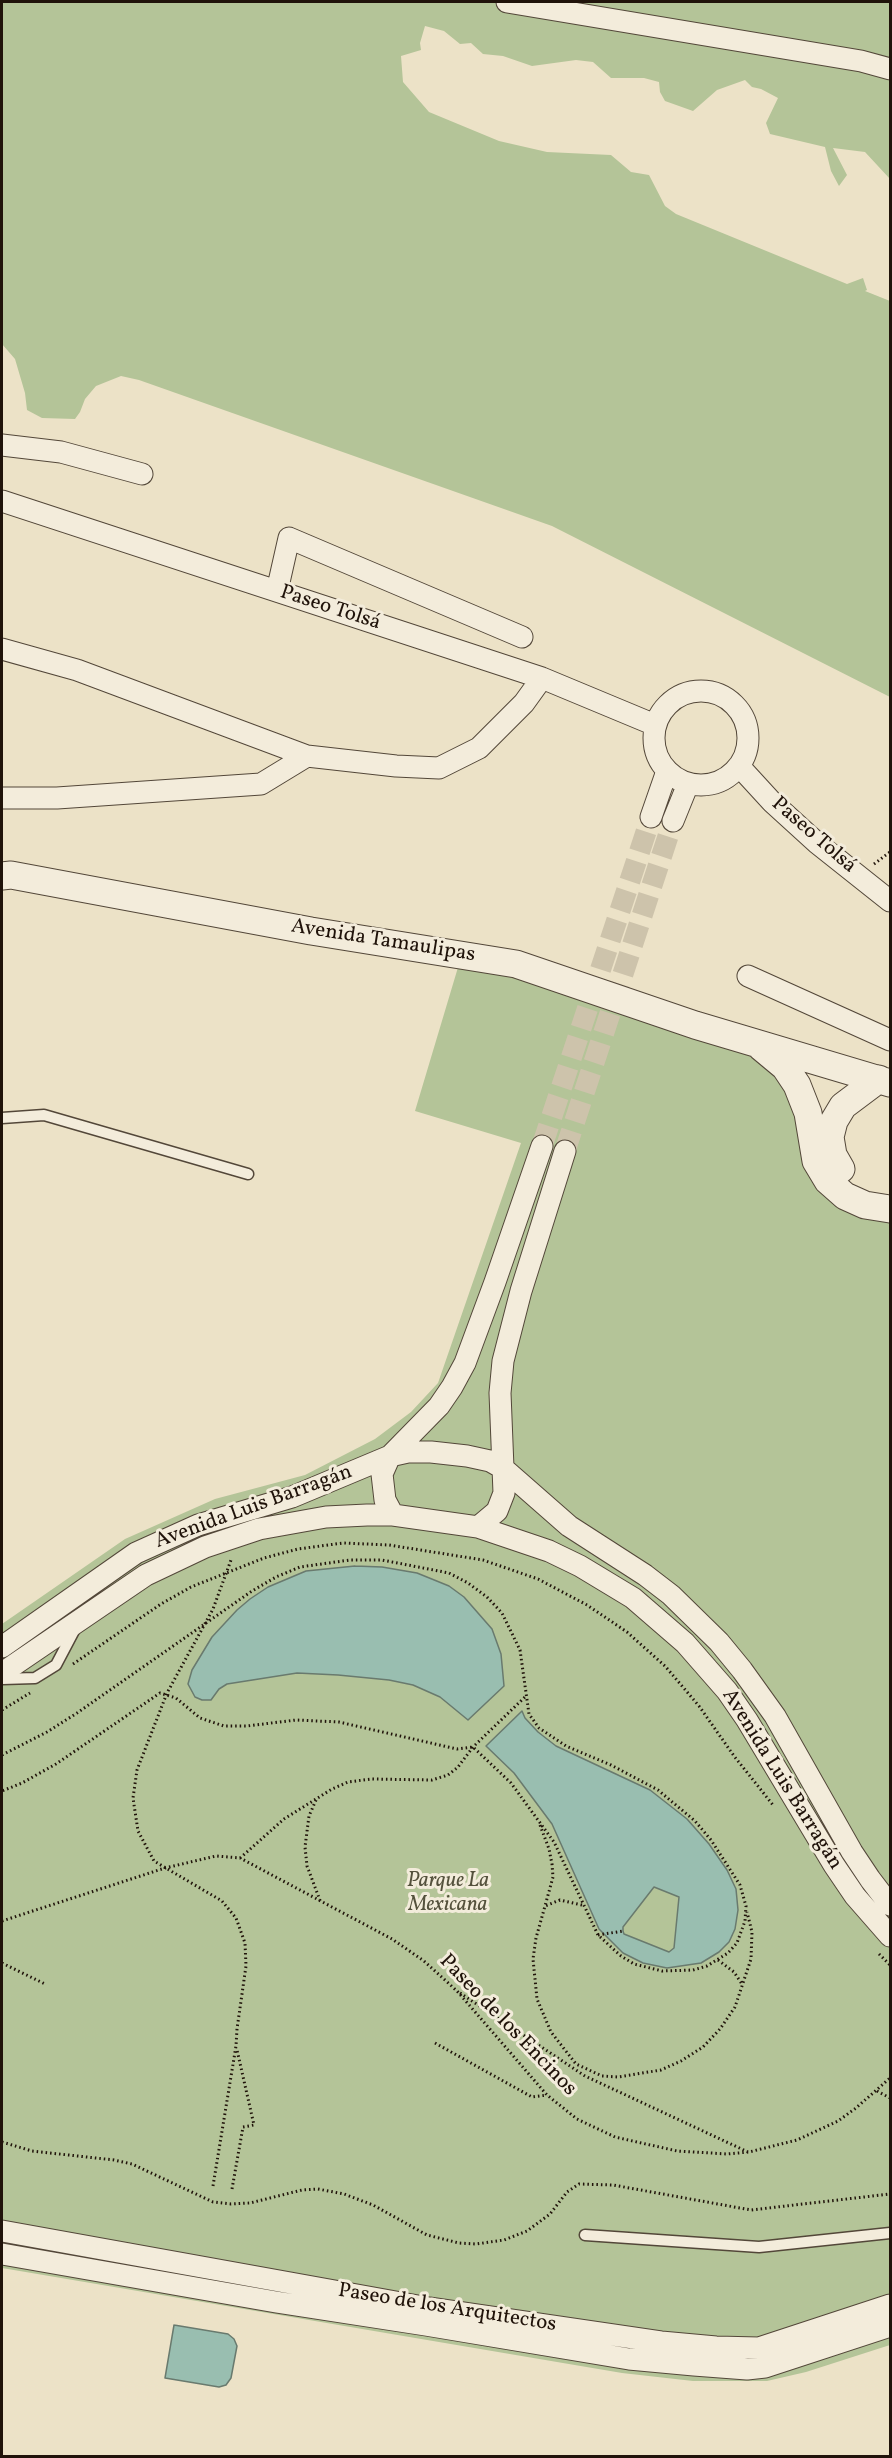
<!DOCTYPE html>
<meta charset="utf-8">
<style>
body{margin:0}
#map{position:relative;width:892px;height:2458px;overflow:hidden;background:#ece2c7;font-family:Vollkorn,serif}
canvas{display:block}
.frame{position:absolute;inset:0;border:3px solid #20130a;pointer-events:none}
</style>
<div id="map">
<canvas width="892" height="2458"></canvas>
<div class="frame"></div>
</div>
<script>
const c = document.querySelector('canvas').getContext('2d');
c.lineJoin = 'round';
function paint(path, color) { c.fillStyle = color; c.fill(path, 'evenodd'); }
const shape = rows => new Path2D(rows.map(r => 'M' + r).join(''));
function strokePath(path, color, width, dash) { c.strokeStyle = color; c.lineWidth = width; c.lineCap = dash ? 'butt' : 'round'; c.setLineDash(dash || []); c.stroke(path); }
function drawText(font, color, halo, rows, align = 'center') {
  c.font = font + ' Vollkorn,serif'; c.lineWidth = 6; c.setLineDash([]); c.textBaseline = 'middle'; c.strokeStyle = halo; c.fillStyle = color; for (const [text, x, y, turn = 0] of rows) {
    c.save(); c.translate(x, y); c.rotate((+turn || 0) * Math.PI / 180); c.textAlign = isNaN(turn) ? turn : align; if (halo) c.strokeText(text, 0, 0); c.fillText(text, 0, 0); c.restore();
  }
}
const green = shape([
 [2,2,890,2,890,179,865,152,833,148,847,175,839,186,831,171,825,147,770,134,766,123,778,98,761,89,752,87,745,80,717,90,693,111,665,101,660,92,659,82,644,78,611,78,593,62,576,60,532,66,503,56,483,54,471,43,460,44,444,31,425,26,420,43,421,50,401,56,403,82,429,112,499,141,547,152,611,155,631,172,649,175,665,206,676,214,847,284,863,278,867,290,865,291,890,301,890,697,552,526,139,380,121,376,96,386,85,399,80,412,75,419,42,418,27,410,25,393,15,359,2,344],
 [459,964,491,969,759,1050,778,1068,815,1170,890,1215,890,2345,806,2372,767,2381,693,2381,622,2373,2,2268,2,1624,125,1539,215,1499,305,1475,375,1439,411,1412,438,1383,521,1143,415,1111]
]);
const water = shape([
 [355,1566,382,1567,417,1573,449,1586,464,1597,492,1629,501,1654,504,1686,468,1720,440,1697,413,1685,389,1680,338,1675,297,1673,227,1684,219,1689,211,1700,202,1700,195,1697,188,1684,192,1670,212,1637,237,1610,250,1599,268,1587,306,1571,355,1566],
 [522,1711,525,1718,538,1732,556,1746,650,1790,687,1819,709,1844,727,1870,736,1889,738,1910,735,1929,729,1942,719,1952,701,1963,667,1968,643,1963,623,1953,599,1929,552,1824,514,1773,486,1746,522,1711],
 [654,1887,679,1897,674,1948,669,1952,624,1934,623,1931,623,1927,654,1887],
 [174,2325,228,2334,234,2339,237,2346,231,2378,226,2385,219,2387,165,2378,174,2325]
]);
const minorTunnel = shape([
 [542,1146,651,817],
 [565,1151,673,821]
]);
const path = shape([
 [874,864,890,852],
 [73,1664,161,1604,191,1587,264,1558,298,1549,343,1543,389,1545,483,1560,538,1579,587,1605,627,1632,665,1666,699,1706,734,1756,773,1805],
 [2,1710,30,1693],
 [2,1755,47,1732,77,1713,252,1591,276,1577,300,1567,350,1560,382,1560,449,1573,468,1583,487,1597,502,1613,520,1650,529,1714,539,1728,566,1746,611,1765,658,1790,695,1821,711,1840,740,1885,746,1906,745,1921,737,1943,728,1953,707,1966,693,1970,662,1971,634,1964,621,1956,598,1935,554,1842,511,1783,473,1747,457,1749,339,1722,296,1720,247,1726,224,1726,200,1718,176,1698,160,1693,56,1764,22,1783,2,1791],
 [316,1800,309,1816,305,1847,307,1866,321,1903],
 [540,1825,549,1849,552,1864,553,1877,545,1906],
 [240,1858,284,1819,332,1789,348,1782,371,1779,432,1780,448,1775,458,1767,473,1747,526,1696],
 [582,1905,560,1900,545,1906,536,1938,533,1959,537,1999,551,2032,576,2064,602,2076,618,2077,661,2070,681,2061,703,2047,720,2029,735,2007,751,1959,752,1932,747,1912],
 [2,1921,165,1868,216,1856,240,1858,392,1939,424,1961,457,1991,547,2095,577,2119,615,2137,677,2151,727,2154,749,2152,797,2140,838,2121,856,2108,890,2078],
 [598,1935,623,1931],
 [879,1954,890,1965],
 [718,1960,734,1972,742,1984],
 [2,1963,45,1984],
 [460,1993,585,2076,748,2152],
 [435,2043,532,2097,547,2095],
 [877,2091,890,2098],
 [2,2142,32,2151,114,2160,132,2164,213,2202,231,2204,250,2203,302,2190,318,2189,344,2194,373,2205,427,2235,459,2243,476,2244,504,2240,527,2231,550,2214,567,2192,579,2184,613,2185,751,2210,890,2194],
 [213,2186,236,2046,237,2029,246,1966,245,1943,236,1918,222,1901,154,1861,138,1831,133,1798,137,1770,167,1693,213,1609,231,1560],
 [232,2189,243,2127,254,2125,237,2050]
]);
const service = shape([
 [2,1118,44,1115,248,1174],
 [2,1679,35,1678,56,1665,75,1629],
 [585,2235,759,2247,890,2233]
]);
const minor = shape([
 [507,2,861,61,890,69],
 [2,445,61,452,142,474],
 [2,501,542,678,655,725],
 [277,591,289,538,522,637],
 [2,649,77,670,307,756,396,766,439,768,479,748,524,703,542,678],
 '654 738a47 47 0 1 1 94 0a47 47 0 1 1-94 0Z',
 [739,766,772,802,817,843,890,901],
 [2,798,57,798,261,784,307,756],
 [651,817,667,771],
 [673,821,688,784],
 [748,976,890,1040],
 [393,1515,385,1500,382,1474,390,1456,439,1406,452,1387,465,1363,495,1282,542,1146],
 [478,1527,497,1511,504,1493,500,1393,503,1361,521,1291,565,1151],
 [2,1647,136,1553,198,1525,292,1497,390,1456,408,1452,431,1452,467,1456,490,1461,504,1469,569,1526,645,1575,671,1595,719,1642,742,1670,775,1716,852,1852,870,1879,890,1905],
 [2,1673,146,1575,205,1547,259,1529,326,1517,367,1515,393,1515,478,1527,549,1551,580,1566,633,1598,685,1643,727,1691,747,1720,834,1865,855,1896,890,1936],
 [2,2231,429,2308,661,2342,716,2347,759,2348,890,2305],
 [2,2254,276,2302,426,2325,629,2359,694,2365,747,2369,765,2367,890,2326]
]);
const tertiary = shape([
 [2,876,11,875,311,931,516,964,695,1025,890,1083],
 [761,1047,785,1067,797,1085,808,1113,816,1161,828,1181,845,1196,865,1205,890,1209],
 [841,1169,833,1155,830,1137,834,1121,843,1106,879,1079]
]);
const streetNames = [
 ["Paseo Tolsá",330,609,18],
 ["Paseo Tolsá",813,836,41],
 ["Avenida Tamaulipas",383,942,9],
 ["Avenida Luis Barragán",254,1508,-20],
 ["Avenida Luis Barragán",781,1780,58],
 ["Paseo de los Encinos",507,2026,46],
 ["Paseo de los Arquitectos",447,2309,9]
];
const parkNames = [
 ["Parque La",448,1882],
 ["Mexicana",448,1906]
];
paint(green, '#b4c498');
paint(water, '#99beb0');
strokePath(water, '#697a6e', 1.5);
strokePath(minorTunnel, '#cdc3ab', 21, [21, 10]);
strokePath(service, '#534739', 13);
strokePath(minor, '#534739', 23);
strokePath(tertiary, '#534739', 29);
strokePath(path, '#20130a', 3, [1.5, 3]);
strokePath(service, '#f3ecdb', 10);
strokePath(minor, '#f3ecdb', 21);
strokePath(tertiary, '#f3ecdb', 27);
drawText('21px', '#20130a', '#f3ecdb', streetNames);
drawText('italic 21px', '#54513c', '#f3ecdb', parkNames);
</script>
